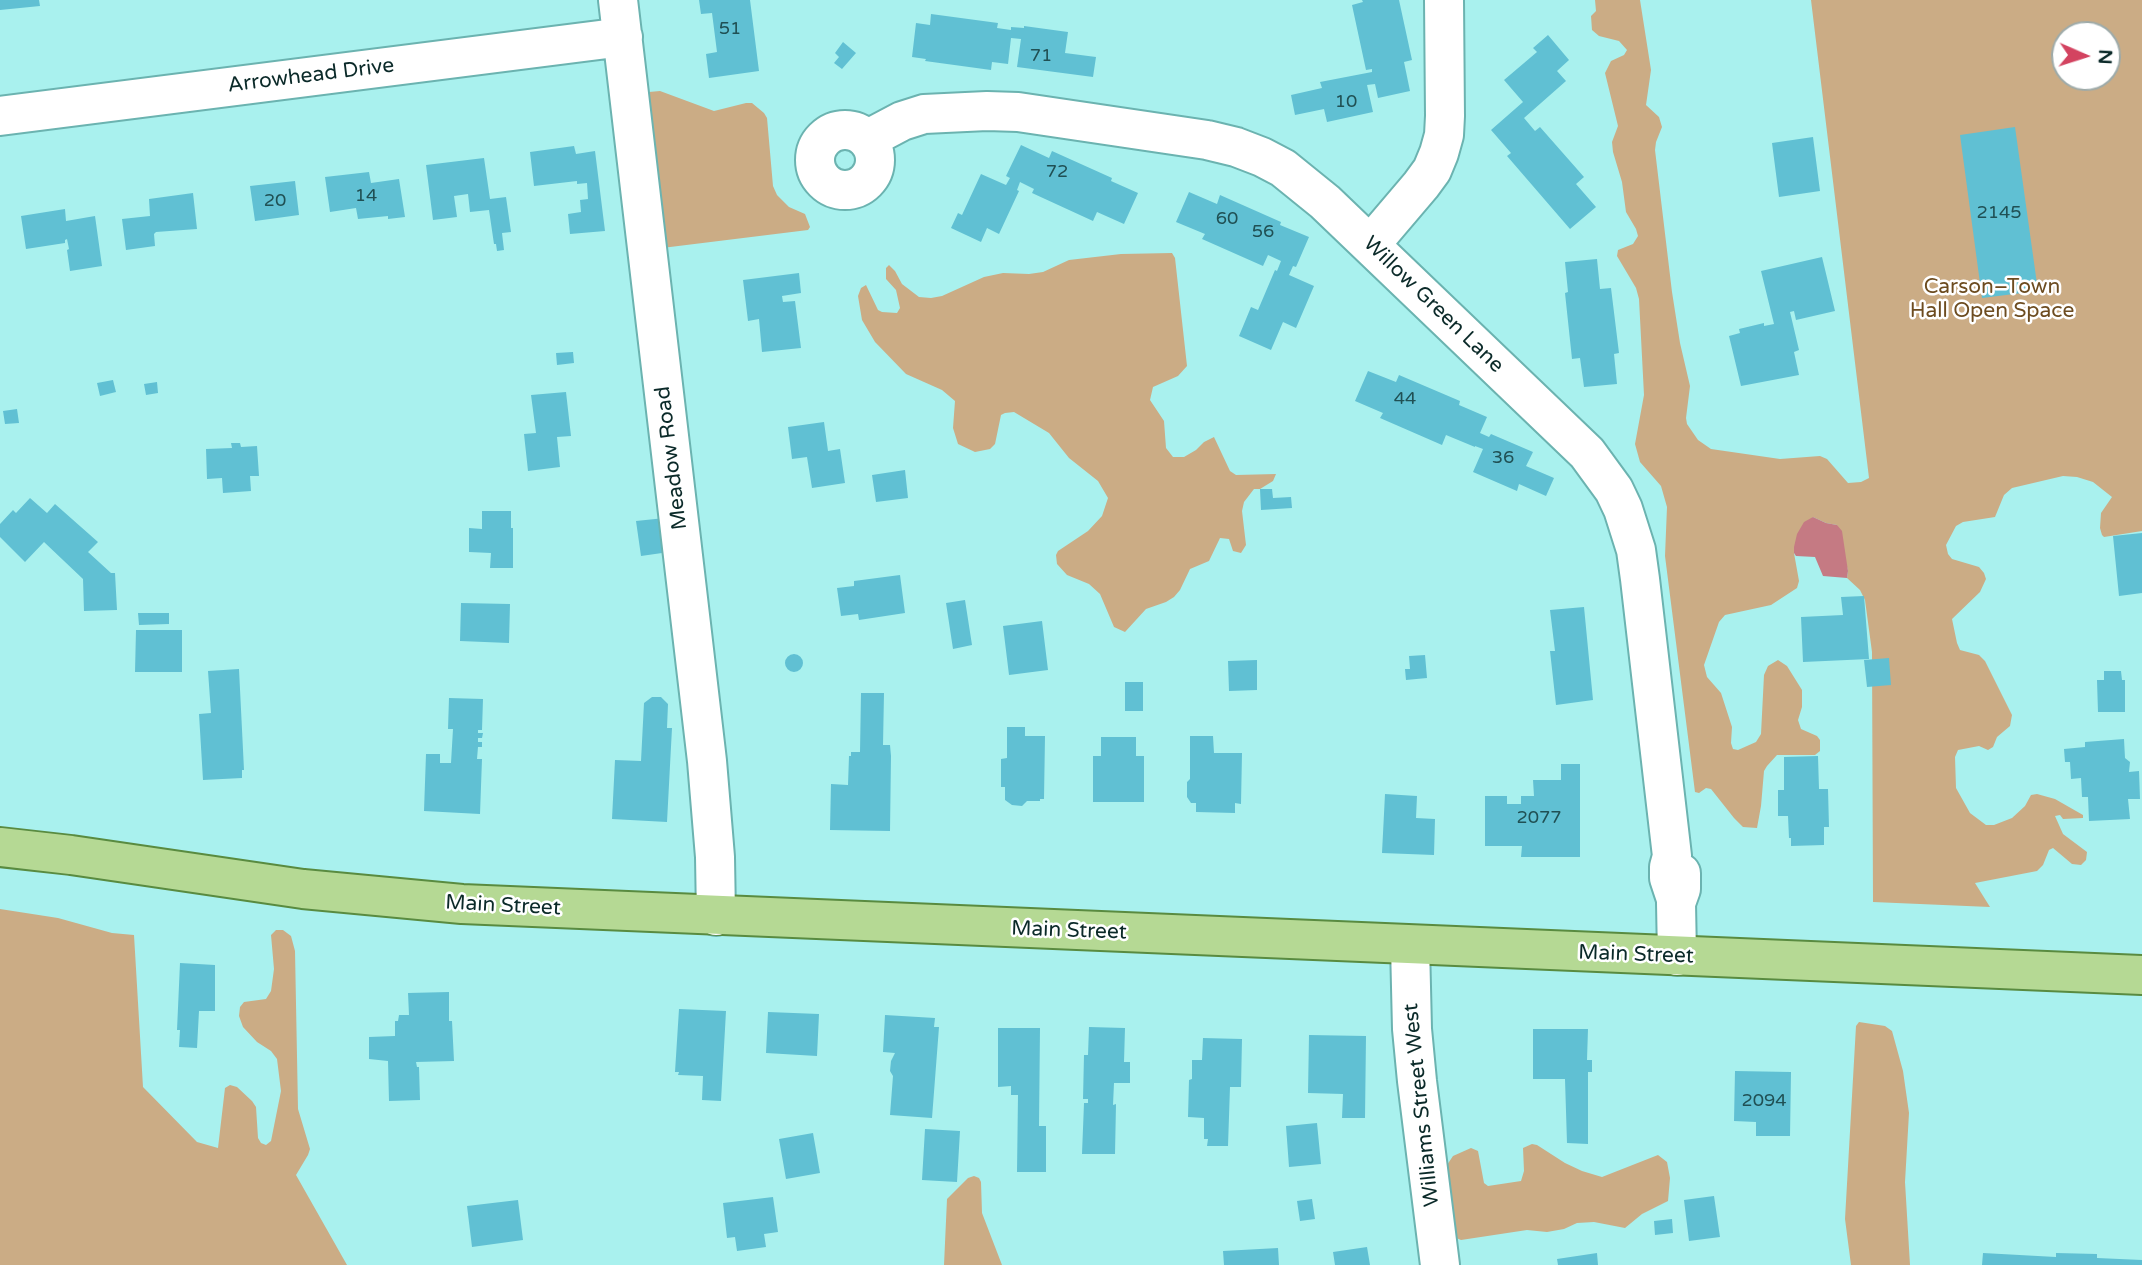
<!DOCTYPE html>
<meta charset="utf-8">
<style>
body{margin:0}
#map{position:relative;width:2142px;height:1265px;overflow:hidden;background:#a9f1ee;font-family:"Varela Round",sans-serif}
canvas{display:block}
.north{position:absolute;left:2051px;top:21px;width:70px;height:70px;box-sizing:border-box;background:#fff;border:2px solid #9daaa9;border-radius:50%;rotate:93deg;font-size:19px;font-weight:700;line-height:28px;text-align:center;color:#0b2a29}
.north::after{content:'';display:block;margin:auto;width:24px;height:32px;background:#d34360;clip-path:polygon(50% 0,100% 100%,50% 72%,0 100%)}
</style>
<div id="map">
<canvas width="2142" height="1265"></canvas>
<div class="north">N</div>
</div>
<script>
const c = document.querySelector('canvas').getContext('2d');
c.lineJoin = 'round';
function paint(path, color) { c.fillStyle = color; c.fill(path, 'evenodd'); }
const shape = rows => new Path2D(rows.map(r => 'M' + r).join(''));
function strokePath(path, color, width, dash) { c.strokeStyle = color; c.lineWidth = width; c.lineCap = dash ? 'butt' : 'round'; c.setLineDash(dash || []); c.stroke(path); }
function drawText(font, color, halo, rows, align = 'center') {
  c.font = font + ' "Varela Round",sans-serif'; c.lineWidth = 5; c.setLineDash([]); c.textBaseline = 'middle'; c.strokeStyle = halo; c.fillStyle = color; for (const [text, x, y, turn = 0] of rows) {
    c.save(); c.translate(x, y); c.rotate((+turn || 0) * Math.PI / 180); c.textAlign = isNaN(turn) ? turn : align; if (halo) c.strokeText(text, 0, 0); c.fillText(text, 0, 0); c.restore();
  }
}
const green = shape([
 [1595,0,1640,0,1651,70,1646,105,1659,117,1662,127,1656,142,1655,150,1672,292,1680,343,1690,386,1686,418,1687,424,1698,440,1711,449,1780,459,1820,456,1827,459,1848,483,1861,482,1869,478,1811,0,2142,0,2142,531,2104,537,2102,535,2100,528,2101,513,2112,497,2093,482,2077,477,2063,476,2012,488,2004,495,1995,517,1963,522,1956,526,1946,545,1948,554,1952,559,1979,567,1984,573,1986,579,1980,592,1952,619,1957,643,1960,650,1979,655,1985,661,2012,715,2010,726,1997,737,1993,747,1988,750,1979,746,1958,750,1955,757,1956,788,1970,813,1986,825,1994,825,2012,818,2025,806,2031,795,2037,794,2055,799,2083,815,2083,818,2063,819,2060,815,2055,816,2063,834,2087,852,2086,860,2081,865,2072,864,2053,848,2049,850,2043,865,2037,871,1975,883,1990,907,1873,902,1872,652,1865,600,1860,590,1847,578,1848,571,1837,525,1826,523,1813,517,1794,553,1799,581,1797,588,1771,605,1725,615,1719,622,1704,665,1707,677,1721,693,1732,727,1731,743,1733,749,1738,750,1756,742,1761,734,1764,675,1768,666,1778,660,1787,666,1802,690,1802,707,1798,720,1801,729,1817,736,1820,740,1820,751,1815,755,1777,755,1767,766,1764,771,1761,806,1757,828,1743,827,1734,818,1711,789,1706,788,1699,793,1695,792,1665,556,1667,507,1661,486,1640,462,1635,444,1644,395,1639,299,1636,288,1617,256,1618,250,1633,244,1638,236,1636,229,1626,212,1622,182,1613,152,1612,142,1618,126,1605,73,1611,61,1624,55,1627,50,1619,41,1599,36,1592,30,1591,16,1596,11],
 [2065,35,2107,35,2107,77,2065,77],
 [660,91,714,111,746,103,752,103,764,113,767,118,773,186,777,195,789,207,805,214,810,227,808,230,662,248,646,96,649,92],
 [1172,253,1175,258,1187,366,1178,376,1153,387,1150,400,1164,421,1166,448,1173,457,1184,457,1196,450,1204,442,1214,437,1230,471,1236,475,1276,474,1273,481,1260,489,1254,489,1244,502,1242,511,1246,545,1241,553,1233,551,1229,539,1220,538,1209,561,1190,569,1180,590,1174,597,1166,602,1146,609,1125,632,1114,627,1100,594,1089,584,1067,575,1057,564,1056,555,1058,551,1088,531,1102,516,1108,498,1098,481,1069,458,1049,433,1014,412,1005,413,1001,415,995,444,990,449,975,452,958,444,953,428,955,401,942,390,906,374,875,342,862,320,858,296,861,288,866,285,878,310,882,312,897,313,900,308,896,290,886,279,886,268,889,265,895,271,902,284,919,297,931,298,942,296,984,277,1003,273,1029,274,1043,272,1069,260,1121,254],
 [0,909,58,918,112,933,134,935,143,1087,197,1142,218,1148,225,1088,230,1085,237,1087,252,1101,256,1107,258,1138,261,1143,266,1145,271,1141,281,1091,277,1059,271,1051,257,1042,243,1027,239,1016,240,1007,244,1002,266,999,271,991,274,969,271,935,276,930,283,930,291,936,295,951,298,1109,310,1149,308,1155,296,1175,347,1265,0,1265],
 [1859,1022,1885,1026,1892,1031,1903,1071,1909,1113,1905,1182,1910,1265,1851,1265,1845,1219,1856,1026],
 [1532,1144,1537,1145,1565,1163,1582,1171,1602,1177,1658,1155,1667,1162,1670,1178,1668,1201,1642,1214,1625,1228,1594,1222,1577,1223,1564,1229,1547,1232,1527,1230,1461,1240,1454,1237,1445,1168,1453,1156,1471,1148,1478,1151,1484,1183,1488,1186,1521,1181,1524,1171,1523,1148],
 [974,1176,979,1178,981,1182,982,1213,1002,1265,944,1265,947,1199,968,1178]
]);
const water = shape([
 [1813,517,1826,523,1837,525,1842,531,1848,571,1847,578,1823,576,1815,557,1796,556,1794,553,1794,547,1797,534,1804,522]
]);
const building = shape([
 [0,0,39,0,40,6,0,10],
 [699,0,750,0,759,71,709,78,706,54,717,52,712,13,701,14],
 [1362,0,1399,0,1412,60,1404,62,1410,91,1378,98,1375,84,1367,85,1373,112,1327,122,1324,109,1295,115,1291,95,1322,88,1320,82,1372,72,1372,69,1366,70,1352,5,1363,2],
 [931,14,998,23,997,28,1011,30,1011,27,1024,28,1024,26,1068,32,1065,53,1096,57,1093,77,1017,67,1021,39,1011,38,1008,64,992,62,991,70,925,61,926,59,912,57,916,23,930,25],
 [1548,35,1569,60,1557,71,1566,81,1524,118,1535,131,1540,127,1584,177,1576,184,1596,207,1570,229,1507,156,1511,153,1491,130,1523,102,1504,80,1537,52,1533,48],
 [843,42,856,53,842,69,834,63,839,57,835,53],
 [2015,127,2038,291,1982,298,1960,135],
 [1813,137,1820,191,1779,197,1772,143],
 [1021,145,1049,158,1052,151,1112,178,1111,181,1138,193,1124,224,1097,212,1093,221,1032,193,1034,189,1020,182,1017,190,1019,191,999,234,987,228,981,242,951,228,958,213,962,215,981,174,1006,185,1010,178,1006,176],
 [574,146,576,154,595,151,605,231,570,234,568,214,581,212,580,200,588,199,587,183,577,184,577,181,534,186,530,152],
 [484,158,490,199,506,197,511,232,502,233,504,250,497,251,496,244,494,244,489,210,470,212,468,194,454,196,457,217,433,220,426,165],
 [369,172,371,183,399,179,405,217,388,219,388,216,358,219,356,208,330,212,325,177],
 [295,181,299,215,255,221,250,186],
 [1189,192,1217,204,1220,195,1281,222,1280,225,1309,237,1296,267,1293,266,1289,275,1314,286,1296,328,1283,322,1271,350,1239,336,1251,307,1258,310,1275,270,1277,271,1281,261,1268,255,1263,266,1202,239,1205,234,1176,222],
 [193,193,197,229,156,232,154,234,155,246,126,250,122,219,150,216,149,199],
 [65,209,66,221,95,216,102,266,70,271,67,250,69,249,67,239,65,240,65,243,26,249,21,216],
 [1822,257,1835,311,1796,320,1794,311,1790,312,1799,350,1794,352,1799,375,1741,386,1729,336,1740,333,1739,329,1764,323,1764,326,1774,324,1761,271],
 [1597,259,1600,289,1611,288,1619,353,1614,354,1617,384,1584,387,1580,358,1572,359,1565,293,1568,292,1565,262],
 [799,273,801,293,782,296,783,302,795,301,801,348,762,352,759,319,748,321,743,280],
 [573,352,574,363,557,365,556,353],
 [1368,371,1396,382,1399,375,1460,401,1459,405,1487,417,1480,433,1489,437,1491,434,1533,452,1526,466,1554,478,1546,496,1519,484,1517,491,1473,472,1483,449,1475,446,1475,447,1446,435,1442,445,1380,418,1383,413,1355,401],
 [113,380,116,392,100,396,97,383],
 [157,382,158,393,146,395,144,384],
 [566,392,571,436,557,437,560,467,528,471,524,434,536,433,531,395],
 [17,409,19,423,5,424,3,411],
 [824,422,828,451,840,449,845,483,812,488,807,457,792,459,788,427],
 [231,443,240,443,241,447,257,446,259,476,250,476,251,491,223,493,222,478,207,479,206,449,232,448],
 [905,470,908,498,876,502,872,475],
 [1260,489,1272,489,1273,498,1291,497,1292,508,1261,510],
 [30,498,47,513,55,504,98,542,88,552,111,573,115,573,117,610,84,611,83,579,44,542,25,562,0,537,0,524,13,510,16,513],
 [482,511,511,511,511,528,513,528,513,568,490,568,491,553,469,552,469,528,482,529],
 [665,518,669,552,641,556,636,521],
 [2142,533,2142,593,2119,596,2113,536],
 [900,575,905,613,859,620,858,614,841,616,837,588,854,586,854,581],
 [1864,596,1869,659,1803,662,1801,617,1843,615,1841,597],
 [965,600,972,645,953,649,946,603],
 [461,603,510,604,509,643,460,641],
 [1584,607,1593,700,1556,705,1550,651,1555,651,1550,610],
 [138,613,169,613,169,624,139,625],
 [1042,621,1048,670,1009,675,1003,626],
 [136,630,182,630,182,672,135,672],
 '785 663a9 9 0 1 1 18 0a9 9 0 1 1-18 0Z',
 [1425,655,1427,678,1406,680,1405,669,1410,669,1409,656],
 [1889,658,1891,685,1867,687,1864,660],
 [1257,660,1257,690,1229,691,1228,661],
 [239,669,244,770,242,770,242,778,203,780,199,714,211,713,208,671],
 [2104,671,2121,671,2122,680,2125,680,2125,712,2098,712,2097,680,2104,680],
 [1125,682,1143,682,1143,711,1125,711],
 [861,693,884,693,883,745,890,745,891,756,890,831,830,830,831,784,848,785,849,756,851,756,851,752,860,752],
 [652,697,661,697,668,704,667,728,672,728,667,822,612,819,615,760,641,761,644,703],
 [449,698,483,699,482,730,478,730,478,733,483,733,482,738,478,738,478,742,482,742,482,747,478,747,477,759,482,759,480,814,424,811,426,754,440,754,440,763,451,763,453,729,448,729],
 [1007,727,1025,727,1025,736,1045,736,1044,799,1040,799,1040,801,1027,801,1022,806,1012,805,1005,800,1005,787,1001,787,1001,759,1007,758],
 [1190,736,1213,736,1214,753,1242,753,1241,804,1235,803,1235,813,1196,812,1196,803,1191,803,1187,797,1187,782,1190,779],
 [1101,737,1136,737,1136,756,1144,756,1144,802,1093,802,1093,756,1101,756],
 [2124,739,2125,758,2130,762,2129,772,2139,771,2140,799,2128,799,2130,819,2089,821,2088,797,2082,797,2081,778,2071,779,2070,762,2065,762,2064,749,2085,747,2085,742],
 [1818,756,1819,789,1828,789,1829,827,1824,827,1824,845,1791,846,1791,838,1789,838,1788,816,1778,816,1778,790,1784,790,1784,757],
 [1561,764,1580,764,1580,857,1521,857,1522,846,1485,846,1485,796,1507,796,1507,804,1521,804,1521,796,1534,796,1533,780,1561,780],
 [1385,794,1417,796,1416,818,1435,819,1434,855,1382,853],
 [180,963,215,965,215,1011,199,1011,197,1048,179,1047,180,1030,177,1030],
 [449,992,449,1021,452,1021,454,1061,416,1062,417,1067,419,1067,420,1100,389,1101,388,1061,369,1059,369,1037,395,1036,395,1021,398,1021,399,1015,409,1015,408,993],
 [679,1009,726,1011,721,1101,702,1100,703,1076,678,1075,679,1072,675,1072],
 [768,1012,819,1014,817,1056,766,1053],
 [885,1015,935,1018,934,1027,939,1027,932,1118,890,1115,893,1076,890,1071,891,1061,895,1053,883,1052],
 [1089,1027,1125,1028,1124,1062,1130,1062,1130,1083,1114,1083,1113,1105,1116,1104,1115,1154,1082,1154,1084,1103,1088,1103,1088,1099,1083,1099,1084,1055,1088,1055],
 [998,1028,1040,1028,1039,1126,1046,1126,1046,1172,1017,1172,1018,1095,1011,1095,1011,1086,998,1087],
 [1533,1029,1588,1029,1587,1060,1592,1060,1592,1072,1588,1072,1588,1144,1567,1143,1565,1079,1533,1079],
 [1309,1035,1366,1036,1365,1118,1342,1118,1343,1094,1308,1093],
 [1203,1038,1242,1039,1241,1087,1230,1087,1228,1146,1207,1146,1208,1139,1204,1139,1204,1118,1188,1117,1189,1080,1192,1079,1192,1060,1202,1060],
 [1735,1071,1791,1072,1790,1136,1756,1136,1756,1122,1734,1121],
 [1317,1123,1321,1164,1289,1167,1286,1126],
 [925,1129,960,1131,957,1182,922,1180],
 [813,1133,820,1173,786,1179,779,1139],
 [1714,1196,1720,1237,1689,1241,1684,1200],
 [773,1197,778,1232,764,1234,766,1247,737,1251,735,1237,727,1238,723,1203],
 [1312,1199,1315,1219,1300,1221,1297,1201],
 [518,1200,523,1240,472,1247,467,1206],
 [1672,1219,1673,1233,1655,1235,1654,1221],
 [1367,1247,1370,1265,1335,1265,1333,1252],
 [1278,1248,1279,1265,1224,1265,1223,1251],
 [1597,1253,1598,1265,1558,1265,1557,1259],
 [1983,1253,2056,1257,2056,1253,2097,1254,2097,1258,2142,1260,2142,1265,1982,1265]
]);
const minor = shape([
 [618,0,707,761,715,857,716,916],
 [0,116,623,37],
 '815 160a30 30 0 1 1 60 0a30 30 0 1 1-60 0Z',
 [868,139,902,121,924,114,987,111,1018,112,1207,140,1236,147,1262,157,1283,168,1325,202,1587,453,1614,490,1623,509,1636,550,1640,579,1672,856,1669,867,1669,878,1676,899],
 [1370,245,1421,185,1432,170,1439,153,1444,135,1445,116,1444,0],
 [1410,945,1412,1029,1417,1081,1440,1265],
 [1677,956,1676,903,1681,889,1681,873]
]);
const major = shape([
 [0,847,71,855,303,889,462,904,2142,975]
]);
const numberNames = [
 ["51",730,29],
 ["71",1041,56],
 ["10",1346,102],
 ["72",1057,172],
 ["14",366,196],
 ["20",275,201],
 ["2145",1999,213],
 ["60",1227,219],
 ["56",1263,232],
 ["44",1405,399],
 ["36",1503,458],
 ["2077",1539,818],
 ["2094",1764,1101]
];
const streetNames = [
 ["Arrowhead Drive",311,76,-7],
 ["Willow Green Lane",1433,305,44],
 ["Meadow Road",672,458,-97],
 ["Main Street",503,906,3],
 ["Main Street",1069,931,2],
 ["Main Street",1636,955,2],
 ["Williams Street West",1422,1105,-96]
];
const parkNames = [
 ["Carson–Town",1992,287],
 ["Hall Open Space",1992,311]
];
paint(green, '#cbac85');
paint(water, '#c57a83');
paint(building, '#60c0d3');
strokePath(minor, '#6bb3b0', 42);
strokePath(major, '#598b40', 42);
strokePath(minor, '#fff', 38);
strokePath(major, '#b5d994', 38);
drawText('18px', '#205054', null, numberNames);
drawText('21px', '#0b2a29', '#fff', streetNames);
drawText('21px', '#6d4c20', '#fff', parkNames);
</script>
